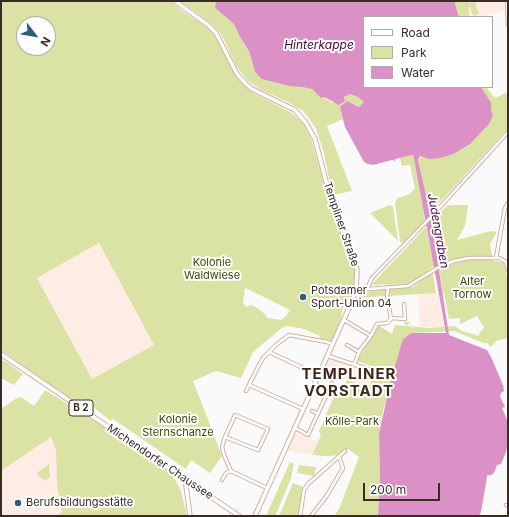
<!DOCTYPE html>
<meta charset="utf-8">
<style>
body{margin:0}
#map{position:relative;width:509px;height:517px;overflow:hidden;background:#fafafa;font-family:Inter,sans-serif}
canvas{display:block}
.frame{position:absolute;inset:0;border:2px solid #392c25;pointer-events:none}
.legend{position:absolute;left:363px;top:16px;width:130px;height:72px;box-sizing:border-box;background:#fff;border:1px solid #b0aba8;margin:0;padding:5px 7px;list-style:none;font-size:12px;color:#392c25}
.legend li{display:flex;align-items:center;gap:8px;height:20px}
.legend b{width:20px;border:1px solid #b0aba8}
.north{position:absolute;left:16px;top:16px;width:40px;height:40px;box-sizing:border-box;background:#fff;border:1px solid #b0aba8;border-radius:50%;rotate:121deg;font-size:11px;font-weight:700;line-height:16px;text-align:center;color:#392c25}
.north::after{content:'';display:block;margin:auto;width:14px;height:18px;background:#2c5f7c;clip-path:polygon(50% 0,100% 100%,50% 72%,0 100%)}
.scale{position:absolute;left:363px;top:483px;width:77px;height:18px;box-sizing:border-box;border:2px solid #392c25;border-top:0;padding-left:5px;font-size:12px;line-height:14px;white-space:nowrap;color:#392c25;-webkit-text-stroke:3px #fff;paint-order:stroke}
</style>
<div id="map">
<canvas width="509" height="517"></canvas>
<div class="frame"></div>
<ul class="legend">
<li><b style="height:5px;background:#fff"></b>Road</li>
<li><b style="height:11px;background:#dae3a3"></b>Park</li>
<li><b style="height:11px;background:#db91c5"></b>Water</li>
</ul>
<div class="north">N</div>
<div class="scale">200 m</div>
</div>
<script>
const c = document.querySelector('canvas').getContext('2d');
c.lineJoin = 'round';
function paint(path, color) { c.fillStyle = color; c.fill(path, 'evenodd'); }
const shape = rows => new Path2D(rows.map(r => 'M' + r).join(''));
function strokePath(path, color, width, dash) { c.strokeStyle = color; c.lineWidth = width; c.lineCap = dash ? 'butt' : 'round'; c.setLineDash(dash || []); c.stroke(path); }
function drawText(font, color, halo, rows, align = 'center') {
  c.font = font + ' Inter,sans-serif'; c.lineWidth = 4; c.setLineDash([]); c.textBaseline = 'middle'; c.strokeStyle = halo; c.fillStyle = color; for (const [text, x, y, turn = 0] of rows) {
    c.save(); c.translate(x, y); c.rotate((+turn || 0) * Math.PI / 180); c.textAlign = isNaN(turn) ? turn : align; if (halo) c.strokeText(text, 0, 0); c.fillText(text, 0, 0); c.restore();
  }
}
const built = shape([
 [469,1,504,1,505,10,481,17,469,17],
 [99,243,154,345,92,379,37,278],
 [438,293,444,327,420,327,418,294],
 [329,358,373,372,368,386,322,371],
 [295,432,317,442,312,455,297,453,287,450],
 [51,437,56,450,57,485,62,512,61,514,57,516,2,516,1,471]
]);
const green = shape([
 [1,1,171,1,182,11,208,28,214,35,220,43,231,68,241,82,253,93,292,113,303,123,311,138,327,195,347,253,350,255,354,266,356,273,354,290,350,299,342,309,341,319,331,342,326,339,319,339,320,336,304,329,288,326,283,327,253,352,241,378,216,371,193,381,222,456,210,473,191,460,186,469,113,419,111,421,84,400,82,399,76,400,72,398,70,399,1,350],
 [24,24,48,24,48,48,24,48],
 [99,243,154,345,92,379,37,278],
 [245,288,260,295,290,310,286,316,281,320,267,318,265,314,256,307,251,305,246,307,243,303],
 [179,1,216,1,215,8,234,24,240,37,249,51,255,72,273,82,312,89,321,97,323,97,332,103,350,94,359,97,365,102,359,107,352,103,340,107,343,119,327,126,352,191,332,195,324,153,316,129,311,121,303,111,288,102,261,90,248,81,236,66,227,46,221,34,214,26,193,10],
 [455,1,469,1,469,3,475,2,479,14,473,16,469,4,469,17,459,17,455,4],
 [481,87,486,87,495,98,508,92,508,128,430,213,418,160,486,95],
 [413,155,415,160,419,176,425,221,404,242,400,242,395,202,398,198,410,194,415,188,410,165,402,166,400,158],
 [390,205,393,207,398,241,370,213],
 [448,205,468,205,465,226,457,240,491,231,497,232,490,244,492,256,463,257,439,265,431,222],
 [426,227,434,266,414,281,406,284,371,285],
 [472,259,491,260,504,263,508,282,508,338,496,341,491,347,487,343,484,343,454,331,412,333,383,410,379,433,380,483,378,516,334,516,339,509,359,457,348,449,341,455,325,456,312,455,321,435,319,431,323,422,326,420,325,417,335,394,337,395,339,391,341,392,347,380,369,387,376,368,357,361,378,325,392,334,395,325,407,326,403,322,410,322,407,326,429,328,455,326,462,331,479,336,480,332,484,328,477,316,460,324,460,318,449,319,444,293,443,293,439,269,455,263],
 [431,273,433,274,436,293,389,296,388,289,413,287],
 [386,289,386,296,356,298,371,291],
 [1,360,6,362,23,374,14,385,1,378],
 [45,390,102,426,172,474,181,491,187,516,57,516,62,512,57,485,56,450,51,437,1,471,1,409,15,399,21,397,34,406],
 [290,462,294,464,291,478,285,493,275,516,266,516],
 [49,464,50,477,45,481,42,478,40,478,37,473],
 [299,465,316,467,314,476,297,473],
 [293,483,304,487,298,516,279,516]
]);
const water = shape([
 [216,1,455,1,455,4,459,17,364,17,364,87,481,87,491,103,491,110,493,115,489,124,470,144,453,154,441,158,429,159,420,156,418,160,430,213,449,335,487,350,492,359,503,385,504,391,501,393,500,396,505,407,502,408,507,420,508,442,506,452,501,464,497,465,495,471,492,475,487,475,487,477,481,512,479,516,378,516,380,483,379,433,392,376,403,339,412,333,446,333,414,158,413,155,395,159,395,161,392,160,373,165,368,164,364,162,345,127,340,107,347,101,359,107,364,102,358,97,350,94,344,97,345,101,339,105,324,97,321,98,312,89,302,87,289,86,262,79,255,72,249,51,240,37,234,24,215,8]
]);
const street = shape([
 [507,1,508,25],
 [496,258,505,208,508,203],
 [367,289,372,278,431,217,508,132],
 [356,290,408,286,439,267,454,261,469,258,499,258,506,262,508,270],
 [391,318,405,319,404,304],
 [344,320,371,336,377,324,387,323,391,319,387,295,388,288],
 [347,345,359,352],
 [269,352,318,375],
 [328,356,374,371],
 [354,365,360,350,371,336],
 [315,384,329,391],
 [249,385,303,409],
 [246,391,258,367,263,358,276,345,289,335,327,342,332,344],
 [312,411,318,414],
 [295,428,308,435,332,383],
 [225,437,235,415,268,429,258,450,225,437,222,447,224,455,231,471,267,488],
 [222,480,226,473,231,471],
 [506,505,508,506],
 [300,516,304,490,308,484,345,451],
 [311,516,326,497,343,468,339,457]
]);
const secondary = shape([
 [175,1,208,25,216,33,237,74,246,84,252,89,295,110,306,123,315,139,329,193,337,219,355,262,357,270,356,290,353,299,255,516]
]);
const primary = shape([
 [1,354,239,516],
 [185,478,190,516]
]);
const markers = [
 [303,297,4,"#2c5f7c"],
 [18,503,4,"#2c5f7c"]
];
const shields = [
 [81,408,24]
];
const shieldNames = [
 ["B 2",81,408]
];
const streetNames = [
 ["Templiner Straße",341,224,71],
 ["Michendorfer Chaussee",160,462,34]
];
const parkNames = [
 ["Kolonie",212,263],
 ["Waldwiese",212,276],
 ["Alter",472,282],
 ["Tornow",472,295],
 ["Kolonie",178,420],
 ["Sternschanze",178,433],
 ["Kölle-Park",352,422]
];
const poiNames = [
 ["Potsdamer",311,291],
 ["Sport-Union 04",311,304],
 ["Berufsbildungsstätte",26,503]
];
const waterNames = [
 ["Hinterkappe",319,45],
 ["Judengraben",438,231,80]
];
const districtNames = [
 ["TEMPLINER",349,374],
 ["VORSTADT",349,391]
];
paint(built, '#ffede5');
paint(green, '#dae3a3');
paint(water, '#db91c5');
strokePath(street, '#d2b1a1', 4.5);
strokePath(secondary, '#d2b1a1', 5.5);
strokePath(primary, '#d2b1a1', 5.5);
strokePath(street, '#fff', 2.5);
strokePath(secondary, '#fff', 3.5);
strokePath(primary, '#fff', 3.5);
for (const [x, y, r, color] of markers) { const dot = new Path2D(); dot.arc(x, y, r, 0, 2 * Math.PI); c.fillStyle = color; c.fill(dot); strokePath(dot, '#fff', 1.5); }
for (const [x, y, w] of shields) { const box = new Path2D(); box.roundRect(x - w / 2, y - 8, w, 16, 3); c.fillStyle = '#fff'; c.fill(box); strokePath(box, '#392c25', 1); }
drawText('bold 10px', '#392c25', null, shieldNames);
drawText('11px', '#392c25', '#fff', streetNames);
drawText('11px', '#424703', '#fff', parkNames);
drawText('11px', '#392c25', '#fff', poiNames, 'left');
drawText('italic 12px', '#4a083c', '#fff', waterNames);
c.letterSpacing = '1px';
drawText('bold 15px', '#41271a', '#fff', districtNames);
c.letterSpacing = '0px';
</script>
